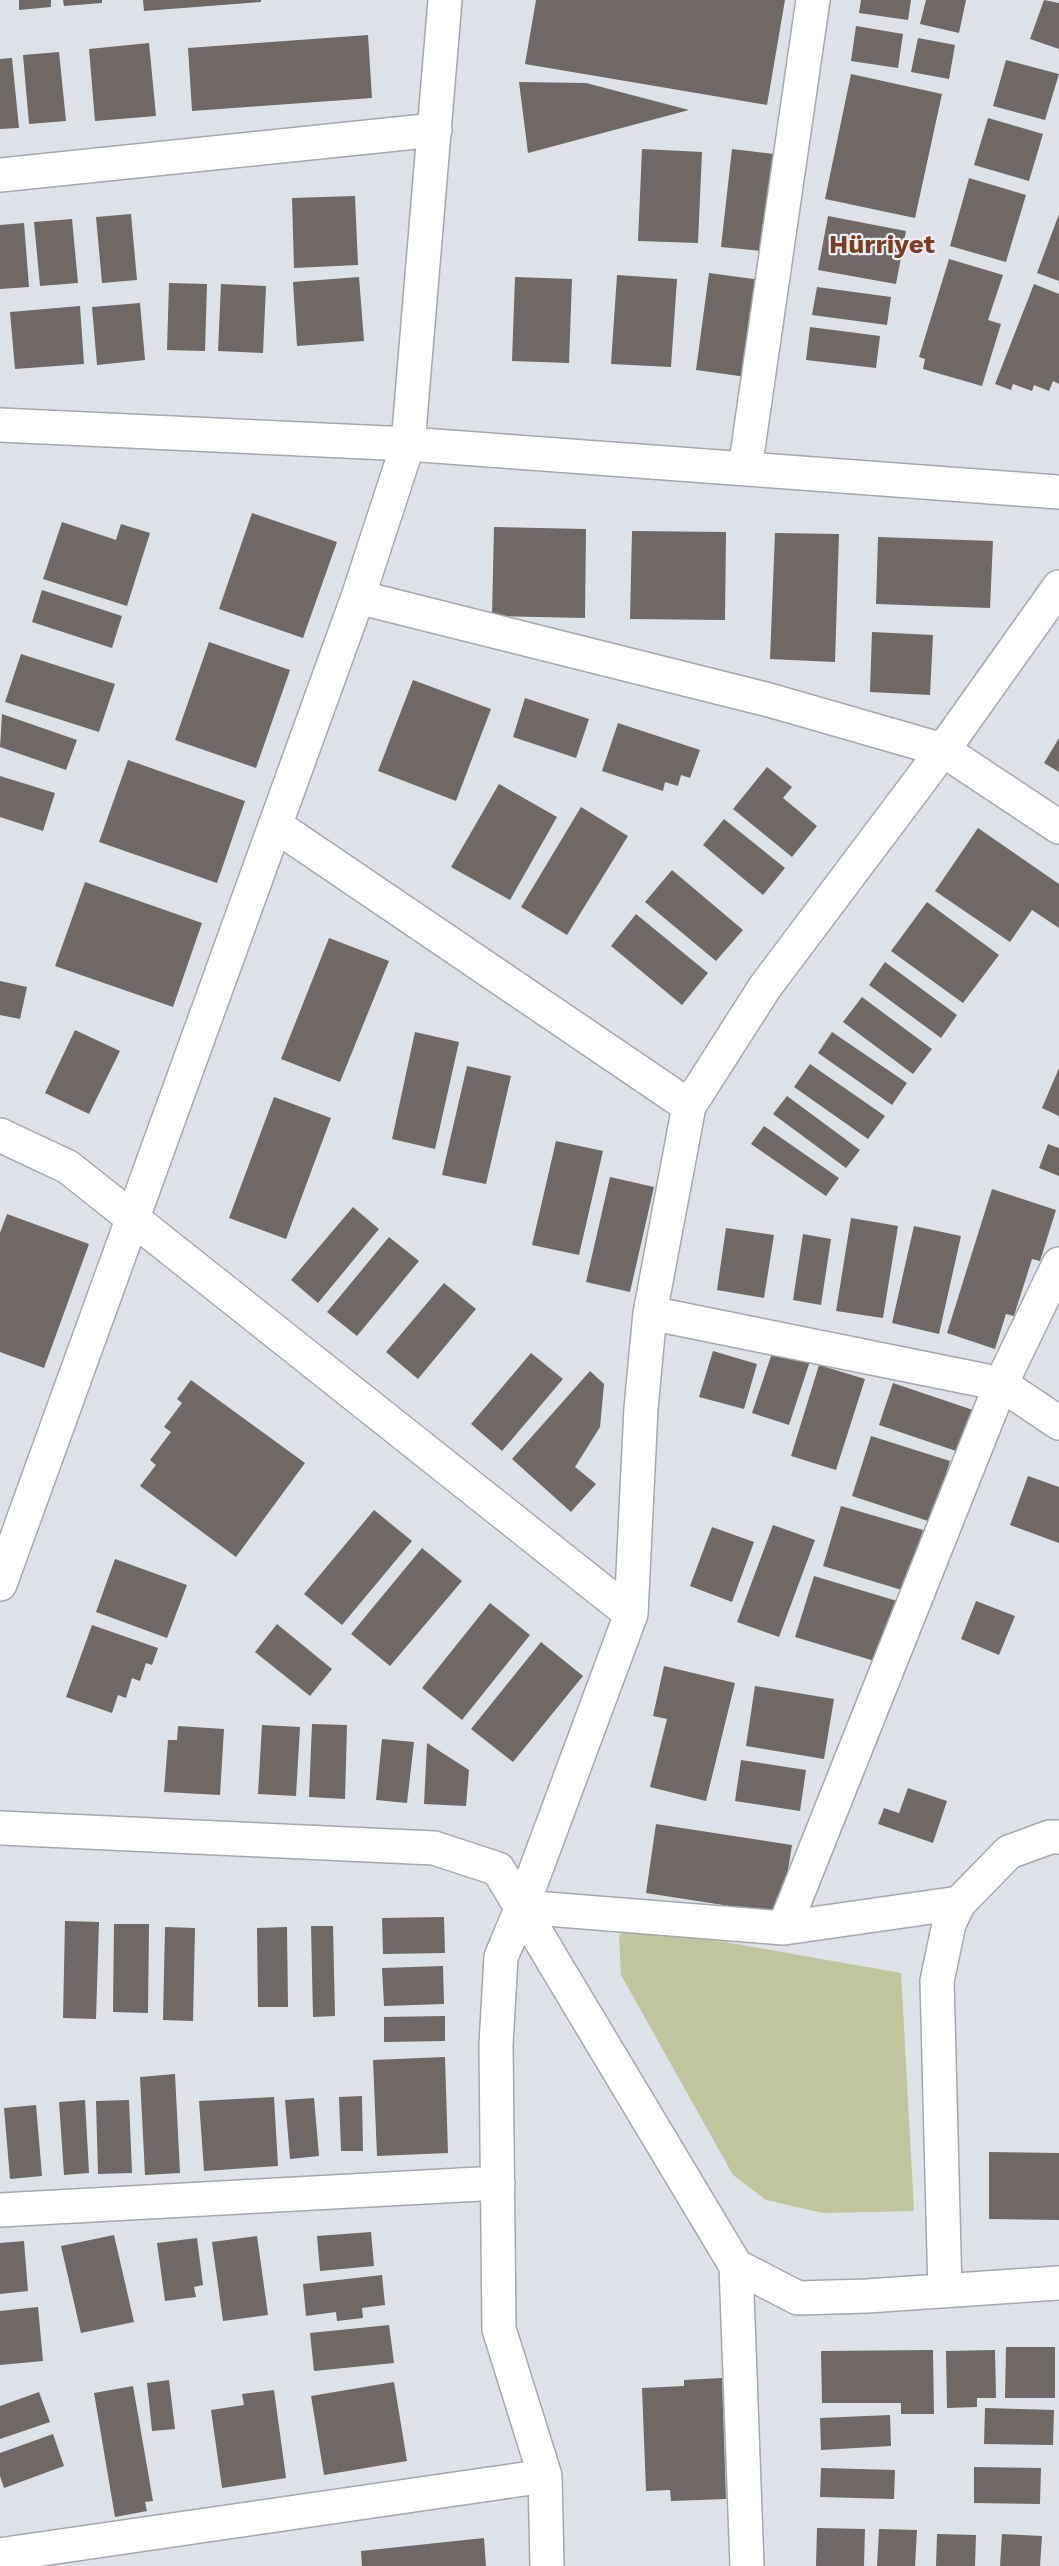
<!DOCTYPE html>
<meta charset="utf-8">
<style>
body{margin:0}
canvas{display:block;background:#dde2e9}
</style>
<canvas width="1059" height="2566"></canvas>
<script>
const c = document.querySelector('canvas').getContext('2d');
c.lineJoin = 'round';
function paint(path, color) { c.fillStyle = color; c.fill(path, 'evenodd'); }
const shape = rows => new Path2D(rows.map(r => 'M' + r).join(''));
function strokePath(path, color, width, dash) { c.strokeStyle = color; c.lineWidth = width; c.lineCap = dash ? 'butt' : 'round'; c.setLineDash(dash || []); c.stroke(path); }
function drawText(font, color, halo, rows, align = 'center') {
  c.font = font + ' "Work Sans",sans-serif'; c.lineWidth = 4.5; c.setLineDash([]); c.textBaseline = 'middle'; c.strokeStyle = halo; c.fillStyle = color; for (const [text, x, y, turn = 0] of rows) {
    c.save(); c.translate(x, y); c.rotate((+turn || 0) * Math.PI / 180); c.textAlign = isNaN(turn) ? turn : align; if (halo) c.strokeText(text, 0, 0); c.fillText(text, 0, 0); c.restore();
  }
}
const green = shape([
 [629,1925,901,1973,914,2211,823,2213,766,2200,733,2175,621,1975,619,1936]
]);
const building = shape([
 [19,0,51,0,51,7,19,10],
 [63,0,102,0,102,3,64,6],
 [143,0,261,0,261,2,144,11],
 [536,0,785,0,767,105,525,64],
 [861,0,911,0,908,20,859,13],
 [926,0,966,0,959,33,920,24],
 [1044,0,1059,3,1059,49,1030,39],
 [856,26,903,34,898,68,851,61],
 [368,35,372,98,192,111,188,48],
 [918,38,955,45,949,79,911,72],
 [149,43,156,116,95,121,89,49],
 [59,52,66,121,29,124,23,55],
 [12,58,19,128,0,129,0,59],
 [1006,60,1059,74,1045,120,993,106],
 [851,74,942,94,915,218,825,199],
 [519,82,586,83,689,110,528,153],
 [988,118,1043,134,1029,181,974,165],
 [642,149,702,152,698,243,638,241],
 [732,149,782,155,772,252,721,247],
 [969,178,1026,195,1006,262,950,246],
 [355,196,358,265,294,268,292,198],
 [131,214,137,280,102,283,96,217],
 [1059,214,1059,281,1037,273],
 [828,216,906,231,896,284,818,270],
 [72,219,78,283,40,286,34,222],
 [24,223,29,287,0,289,0,225],
 [949,259,1003,275,988,320,1001,324,982,386,923,369,925,359,919,357],
 [709,273,768,281,754,378,696,370],
 [617,275,677,279,671,367,611,364],
 [359,277,364,341,297,346,293,282],
 [515,277,572,279,569,363,512,361],
 [169,283,207,284,205,351,167,350],
 [221,284,266,286,263,353,218,351],
 [1034,284,1059,294,1059,384,1053,381,1049,391,1034,385,1032,391,1013,384,1011,390,995,384],
 [817,287,891,297,887,325,812,315],
 [140,303,145,360,97,365,92,307],
 [80,306,84,364,15,369,10,312],
 [810,327,880,336,876,368,806,360],
 [252,513,337,542,303,638,219,609],
 [62,522,116,540,121,524,150,533,127,606,43,579],
 [494,527,586,529,585,618,492,616],
 [632,531,726,532,725,620,630,619],
 [775,533,839,534,835,662,770,659],
 [878,537,993,541,990,608,876,604],
 [42,590,122,616,112,648,32,622],
 [872,632,933,635,930,695,870,692],
 [209,642,290,670,256,768,175,740],
 [21,654,115,684,99,732,5,702],
 [413,680,491,709,456,801,378,771],
 [525,698,589,719,576,758,513,737],
 [2,714,77,740,66,770,0,747],
 [618,723,700,750,690,778,681,775,678,786,665,782,663,791,602,771],
 [1059,738,1059,772,1044,763],
 [128,760,245,801,217,883,99,842],
 [767,767,792,787,783,798,817,826,792,857,733,809],
 [0,776,55,793,43,831,0,817],
 [499,784,557,817,510,900,451,867],
 [581,807,628,836,567,935,521,907],
 [724,819,785,868,763,895,703,845],
 [978,828,1059,884,1059,928,1032,910,1010,942,935,891],
 [672,870,743,930,716,961,645,902],
 [85,882,202,923,173,1007,55,966],
 [927,902,999,955,963,1003,891,951],
 [636,914,708,973,682,1005,611,946],
 [329,938,389,961,340,1082,281,1059],
 [885,962,957,1015,941,1038,869,985],
 [0,981,27,987,20,1019,0,1015],
 [862,997,932,1049,913,1074,843,1022],
 [75,1030,120,1051,89,1114,45,1093],
 [415,1032,459,1042,435,1149,392,1139],
 [832,1032,907,1083,892,1105,818,1053],
 [810,1064,885,1116,868,1139,794,1087],
 [467,1066,511,1076,486,1184,442,1175],
 [1059,1068,1059,1116,1042,1108],
 [787,1096,860,1150,846,1168,773,1114],
 [274,1097,331,1118,286,1239,229,1218],
 [764,1126,839,1178,826,1196,751,1144],
 [556,1141,603,1151,579,1255,532,1245],
 [1048,1144,1059,1148,1059,1176,1039,1168],
 [610,1177,654,1187,630,1292,586,1282],
 [992,1189,1056,1210,1040,1261,1032,1259,1014,1316,1006,1314,995,1349,947,1333],
 [353,1207,379,1229,318,1303,291,1280],
 [7,1214,89,1244,44,1368,0,1352,0,1233],
 [851,1218,898,1226,883,1318,836,1311],
 [914,1226,961,1236,939,1334,892,1323],
 [726,1228,774,1235,764,1298,717,1290],
 [803,1234,831,1239,821,1305,793,1300],
 [389,1237,419,1261,357,1336,327,1312],
 [444,1283,476,1309,418,1379,386,1352],
 [773,1350,810,1361,789,1425,752,1413],
 [713,1351,757,1364,744,1409,699,1397],
 [531,1353,563,1379,502,1451,471,1424],
 [819,1365,865,1379,836,1470,791,1456],
 [590,1371,604,1384,600,1427,575,1467,596,1484,571,1512,512,1459],
 [191,1380,305,1463,236,1557,140,1486,156,1465,150,1460,171,1432,164,1427,182,1403,177,1399],
 [893,1383,973,1410,959,1452,879,1425],
 [871,1436,950,1461,931,1522,852,1496],
 [1028,1476,1059,1487,1059,1543,1010,1525],
 [841,1506,923,1530,905,1591,823,1566],
 [374,1510,412,1541,342,1625,304,1594],
 [773,1525,815,1540,779,1637,737,1622],
 [712,1527,754,1542,732,1602,690,1586],
 [422,1548,462,1581,390,1666,351,1634],
 [115,1559,187,1585,167,1638,96,1612],
 [814,1576,897,1601,878,1662,795,1637],
 [976,1601,1015,1616,999,1655,961,1639],
 [490,1603,530,1635,462,1720,422,1688],
 [277,1624,332,1669,310,1696,255,1652],
 [92,1625,158,1648,152,1665,146,1663,140,1681,132,1678,126,1698,118,1695,112,1713,66,1697],
 [541,1642,583,1676,513,1762,471,1729],
 [664,1666,735,1683,706,1801,650,1787,667,1719,653,1716],
 [755,1686,834,1699,824,1759,746,1746],
 [312,1724,347,1725,345,1799,309,1797],
 [262,1725,300,1727,296,1796,258,1794],
 [178,1726,224,1729,220,1795,164,1792,168,1740,177,1740],
 [382,1739,414,1742,407,1803,376,1800],
 [427,1743,469,1770,466,1806,424,1804],
 [741,1760,806,1770,800,1811,735,1801],
 [908,1788,947,1801,933,1843,878,1824,884,1808,899,1813],
 [656,1824,792,1845,781,1914,646,1893],
 [444,1917,445,1953,383,1954,382,1918],
 [65,1921,99,1922,96,2019,63,2018],
 [114,1924,149,1924,148,2013,113,2012],
 [311,1926,333,1926,335,2016,313,2017],
 [165,1927,195,1928,193,2021,163,2020],
 [287,1927,288,2007,258,2007,257,1928],
 [443,1966,444,2004,384,2006,382,1968],
 [445,2016,445,2041,384,2042,384,2017],
 [445,2057,448,2153,377,2156,373,2060],
 [175,2074,180,2173,145,2175,140,2077],
 [362,2096,363,2151,341,2151,339,2097],
 [274,2097,278,2166,204,2171,199,2101],
 [314,2098,319,2156,290,2159,285,2100],
 [85,2100,89,2173,64,2175,59,2102],
 [129,2100,132,2173,98,2174,96,2101],
 [36,2105,42,2176,10,2179,4,2108],
 [989,2152,1059,2153,1059,2220,989,2219],
 [371,2232,374,2266,320,2271,317,2236],
 [114,2235,134,2322,81,2333,61,2246],
 [257,2236,268,2315,223,2321,212,2242],
 [197,2238,203,2285,194,2287,196,2297,165,2301,157,2243],
 [24,2241,28,2291,0,2294,0,2243],
 [382,2275,385,2305,362,2308,363,2318,337,2321,336,2312,306,2316,303,2284],
 [38,2307,43,2361,0,2365,0,2311],
 [389,2325,394,2363,314,2371,310,2333],
 [1006,2347,1055,2347,1055,2398,1005,2398],
 [933,2350,934,2414,901,2414,901,2403,822,2403,821,2351],
 [995,2350,996,2398,977,2398,977,2407,947,2408,946,2351],
 [722,2378,726,2499,671,2501,670,2490,646,2491,642,2388,684,2386,684,2380],
 [169,2380,175,2429,152,2431,147,2383],
 [394,2382,407,2461,324,2475,311,2396],
 [133,2386,153,2501,145,2502,147,2511,115,2517,94,2393],
 [274,2390,286,2478,222,2488,211,2410,244,2405,242,2394],
 [39,2392,50,2422,0,2439,0,2406],
 [985,2408,1054,2410,1053,2445,984,2444],
 [890,2415,891,2446,821,2450,820,2418],
 [53,2434,64,2466,4,2488,0,2476,0,2453],
 [974,2467,1041,2468,1040,2504,974,2503],
 [821,2468,895,2470,894,2499,820,2497],
 [817,2528,865,2529,864,2566,816,2566],
 [879,2529,917,2530,915,2566,877,2566],
 [937,2534,976,2535,975,2566,936,2566],
 [1002,2534,1042,2536,1040,2566,1000,2566],
 [484,2538,486,2566,362,2566,361,2551]
]);
const minor = shape([
 [0,175,435,130],
 [0,425,408,444,1059,492],
 [745,469,813,0],
 [358,597,769,700,943,750,1059,827],
 [275,825,689,1106],
 [0,1135,68,1167,631,1614],
 [650,1313,1001,1384,1059,1423],
 [0,1584,358,597,408,444,445,0],
 [0,1828,434,1848,498,1869,736,2266,798,2298,867,2296,1059,2283],
 [959,1903,784,1928,1001,1384,1059,1264],
 [522,1907,784,1928],
 [0,2210,498,2183],
 [736,2266,747,2566],
 [945,2291,937,1981,949,1924,959,1903,1009,1852,1050,1837,1059,1837],
 [0,2555,545,2476],
 [547,2566,545,2476,499,2329,496,2045,501,1957,522,1907,631,1614,641,1408,650,1313,689,1106,765,987,943,750,1059,587]
]);
const districtNames = [
 ["Hürriyet",882,245]
];
paint(green, '#c0c59d');
paint(building, '#6f6864');
strokePath(minor, '#a3a8ae', 36);
strokePath(minor, '#fff', 33);
drawText('bold 26px', '#7f3d20', '#eaeff6', districtNames);
</script>
